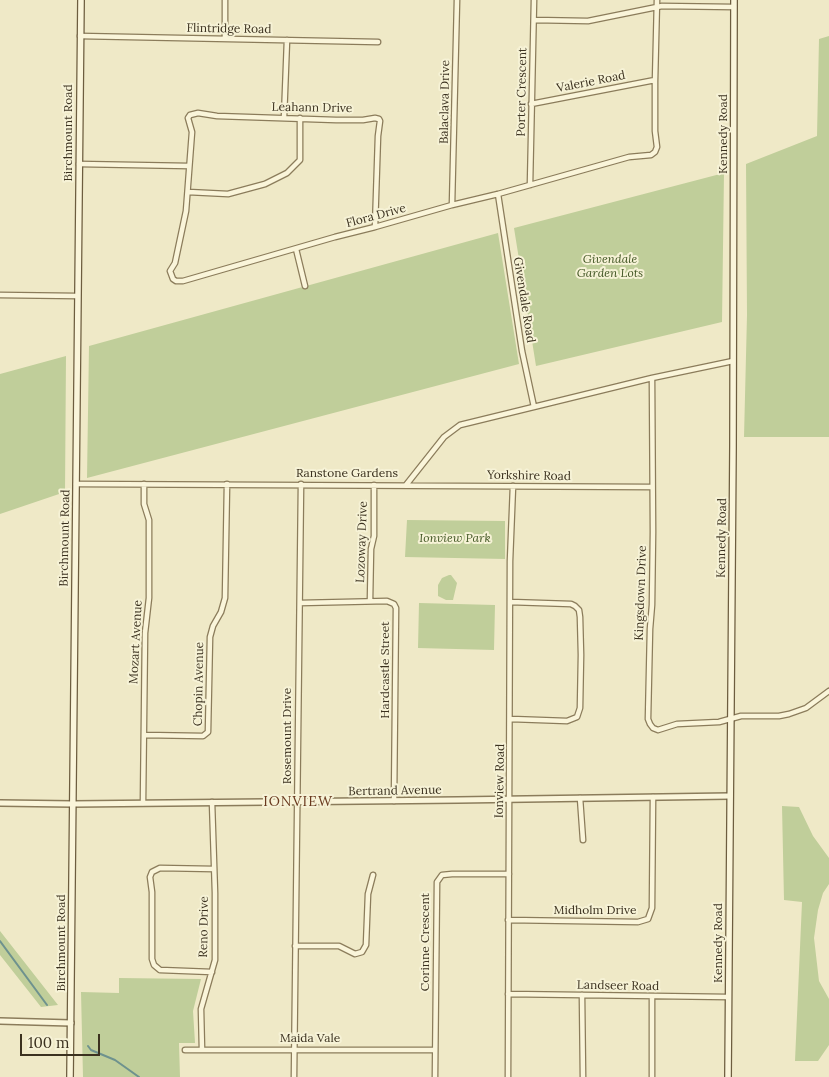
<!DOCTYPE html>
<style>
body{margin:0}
#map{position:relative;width:829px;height:1077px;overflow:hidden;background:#efe9c7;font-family:Lora,serif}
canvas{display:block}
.scale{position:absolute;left:20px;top:1034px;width:80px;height:22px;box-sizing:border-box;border:2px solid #3b311f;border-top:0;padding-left:6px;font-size:15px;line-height:18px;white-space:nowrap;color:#3b311f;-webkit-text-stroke:4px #f6f2d6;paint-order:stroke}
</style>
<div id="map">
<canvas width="829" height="1077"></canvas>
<div class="scale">100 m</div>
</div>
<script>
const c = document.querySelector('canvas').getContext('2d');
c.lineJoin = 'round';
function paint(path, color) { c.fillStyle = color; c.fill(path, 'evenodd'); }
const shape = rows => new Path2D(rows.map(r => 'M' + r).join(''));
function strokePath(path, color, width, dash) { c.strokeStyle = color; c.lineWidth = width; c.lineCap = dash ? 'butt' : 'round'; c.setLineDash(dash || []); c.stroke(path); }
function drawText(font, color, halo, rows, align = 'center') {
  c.font = font + ' Lora,serif'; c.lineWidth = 4; c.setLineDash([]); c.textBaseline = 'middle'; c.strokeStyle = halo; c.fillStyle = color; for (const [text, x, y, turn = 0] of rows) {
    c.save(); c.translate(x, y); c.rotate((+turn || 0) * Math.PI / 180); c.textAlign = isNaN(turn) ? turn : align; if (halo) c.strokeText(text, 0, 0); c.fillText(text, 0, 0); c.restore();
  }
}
const green = shape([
 [829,36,829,437,744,437,747,315,746,164,817,136,819,39],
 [724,173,722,322,536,366,514,228],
 [498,233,519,364,87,478,89,346],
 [66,356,65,492,0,514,0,374],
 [407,520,505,521,505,559,405,557],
 [449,575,451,575,457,583,453,600,446,600,438,596,438,585,442,578],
 [419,603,495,605,494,650,418,648],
 [782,806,799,807,813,836,829,858,829,884,823,893,818,910,814,938,819,981,829,999,829,1045,818,1061,795,1061,802,902,784,900],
 [0,931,58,1005,41,1007,0,955],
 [119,978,201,979,193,1011,195,1043,179,1043,180,1077,83,1077,81,992,119,993]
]);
const stream = shape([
 [0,941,47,1005],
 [88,1046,91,1050,115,1060,139,1077]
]);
const minor = shape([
 [534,20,588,21,662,6,734,7],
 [80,36,378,42],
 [225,39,225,0],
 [531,104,655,80],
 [284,118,287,40],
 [79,164,189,166],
 [530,185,534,0],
 [188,192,228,194,265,184,287,173,300,160,300,118],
 [498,194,522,351,534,407],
 [452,205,457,0],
 [375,227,378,136,380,121,379,119,375,118,363,120,336,120,217,116,198,113,190,115,188,118,192,132,186,211,175,263,170,271,173,279,176,281,183,281,335,237,375,227,452,205,498,194,629,157,651,155,655,152,657,147,655,131,655,82,657,0],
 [296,249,305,286],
 [0,295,77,296],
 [652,378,653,532,652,605,650,629,648,719,650,724,653,728,658,730,677,724,719,722,741,716,779,716,789,714,806,708,829,691],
 [76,484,652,487],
 [406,485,444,437,460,425,652,378,733,361],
 [370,601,371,549,374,536,374,485],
 [510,602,571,604,575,606,579,610,580,617,581,655,580,708,577,717,567,721,511,719],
 [300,603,387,601,394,604,396,608,394,801],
 [144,735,203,736,208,732,210,637,213,626,221,612,225,598,227,484],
 [580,798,583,840],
 [143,803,145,633,149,598,149,520,144,504,144,484],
 [508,920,638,922,648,919,652,908,653,797],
 [295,946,339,946,355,954,362,952,366,945,368,894,373,875],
 [212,972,160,970,154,965,152,959,152,892,150,877,152,872,160,868,214,869],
 [508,994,728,997],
 [582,995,583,1077],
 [652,996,652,1077],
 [185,1050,435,1050],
 [202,1050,201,1009,215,960,215,893,212,802],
 [294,1077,301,484],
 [435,1077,437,882,442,875,452,874,509,874],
 [508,1077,510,561,513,486]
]);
const tertiary = shape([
 [0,803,73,804,458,800,730,796],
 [0,1021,71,1023]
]);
const secondary = shape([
 [70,1077,81,0],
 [728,1077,733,447,734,0]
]);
const streetNames = [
 ["Flintridge Road",229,29,1],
 ["Valerie Road",591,82,-11],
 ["Porter Crescent",522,92,-89],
 ["Balaclava Drive",445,102,-89],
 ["Leahann Drive",312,108,1],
 ["Birchmount Road",69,133,-90],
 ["Kennedy Road",724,134,-90],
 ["Flora Drive",376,216,-15],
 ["Givendale Road",524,300,81],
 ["Ranstone Gardens",347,474],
 ["Yorkshire Road",529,476,1],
 ["Birchmount Road",65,538,-89],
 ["Kennedy Road",722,538,-89],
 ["Lozoway Drive",362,542,-88],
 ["Kingsdown Drive",641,593,-88],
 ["Mozart Avenue",136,642,-87],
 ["Hardcastle Street",386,670,-90],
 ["Chopin Avenue",199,684,-89],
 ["Rosemount Drive",288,736,-90],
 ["Ionview Road",500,781,-89],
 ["Bertrand Avenue",395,791,-1],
 ["Midholm Drive",595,911],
 ["Reno Drive",204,927,-89],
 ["Corinne Crescent",426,942,-90],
 ["Birchmount Road",62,943,-90],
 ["Kennedy Road",719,943,-90],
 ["Landseer Road",618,986,1],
 ["Maida Vale",310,1039]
];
const parkNames = [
 ["Givendale",610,260],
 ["Garden Lots",610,274],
 ["Ionview Park",455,539]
];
const neighbourhoodNames = [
 ["IONVIEW",298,802]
];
paint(green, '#c0ce9a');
strokePath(stream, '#6e928e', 2);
strokePath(minor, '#8b7c5b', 7);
strokePath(tertiary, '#8b7c5b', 8);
strokePath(secondary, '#6d5d3f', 8);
strokePath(minor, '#faf5da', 4.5);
strokePath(tertiary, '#faf5da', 5);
strokePath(secondary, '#faf5da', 5.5);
drawText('12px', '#3b311f', '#f6f2d6', streetNames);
drawText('italic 12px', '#445826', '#f6f2d6', parkNames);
c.letterSpacing = '1px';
drawText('14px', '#69391e', '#f6f2d6', neighbourhoodNames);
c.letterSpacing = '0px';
</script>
